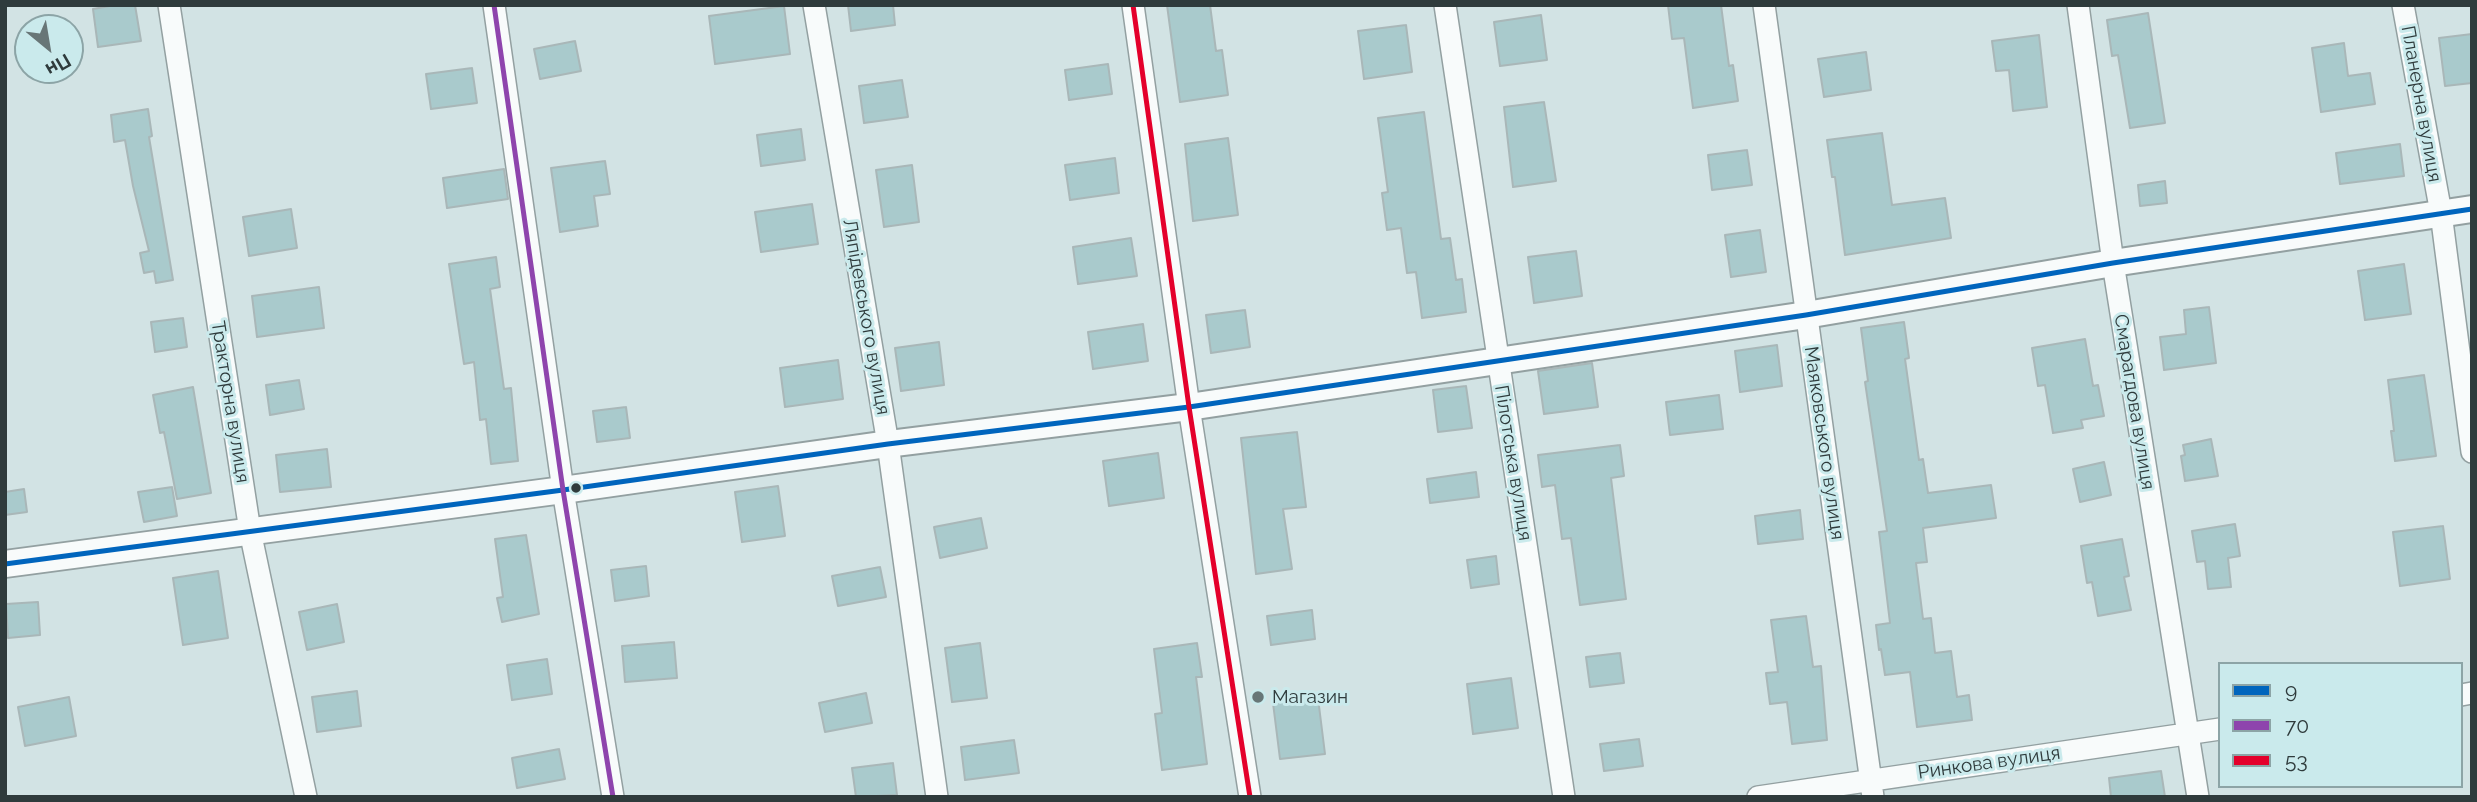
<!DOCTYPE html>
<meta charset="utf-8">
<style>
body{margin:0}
#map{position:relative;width:2477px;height:802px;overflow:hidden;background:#d2e3e4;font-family:Raleway,sans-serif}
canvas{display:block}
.frame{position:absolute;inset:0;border:7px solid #2f3b3c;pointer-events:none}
.legend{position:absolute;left:2218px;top:662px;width:245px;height:126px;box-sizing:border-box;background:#caeaec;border:2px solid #8ca4a6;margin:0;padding:9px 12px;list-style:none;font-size:21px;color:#2f3b3c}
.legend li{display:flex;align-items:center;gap:14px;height:35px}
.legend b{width:35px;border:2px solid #8ca4a6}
.north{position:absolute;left:14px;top:14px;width:70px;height:70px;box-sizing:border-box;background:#caeaec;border:2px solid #8ca4a6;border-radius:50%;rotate:150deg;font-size:19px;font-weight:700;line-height:28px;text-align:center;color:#2f3b3c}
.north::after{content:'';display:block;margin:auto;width:24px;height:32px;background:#687677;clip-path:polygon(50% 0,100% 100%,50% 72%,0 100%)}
</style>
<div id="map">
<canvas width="2477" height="802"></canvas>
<div class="frame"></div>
<ul class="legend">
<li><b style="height:9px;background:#0065bd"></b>9</li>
<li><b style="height:9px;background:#8e44ad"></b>70</li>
<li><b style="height:9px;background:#e4002b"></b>53</li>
</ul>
<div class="north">Пн</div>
</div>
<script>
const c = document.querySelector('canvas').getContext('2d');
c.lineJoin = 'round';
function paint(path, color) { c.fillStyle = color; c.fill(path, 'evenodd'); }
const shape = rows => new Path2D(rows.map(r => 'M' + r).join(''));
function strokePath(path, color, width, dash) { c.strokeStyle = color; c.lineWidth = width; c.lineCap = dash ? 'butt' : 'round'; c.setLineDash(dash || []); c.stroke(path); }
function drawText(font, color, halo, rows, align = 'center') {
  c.font = font + ' Raleway,sans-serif'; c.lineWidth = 6; c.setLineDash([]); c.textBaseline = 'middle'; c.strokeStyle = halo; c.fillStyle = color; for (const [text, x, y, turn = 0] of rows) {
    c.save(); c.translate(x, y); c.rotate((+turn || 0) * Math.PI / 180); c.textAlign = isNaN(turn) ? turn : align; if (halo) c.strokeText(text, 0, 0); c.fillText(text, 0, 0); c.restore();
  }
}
const building = shape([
 [115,5,135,5,141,41,98,47,93,9,115,5],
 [848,5,893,5,895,25,851,31,848,5],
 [1167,5,1210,5,1216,51,1222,50,1228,95,1180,102,1167,5],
 [1668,5,1721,5,1729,66,1733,65,1738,101,1693,108,1684,38,1672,39,1668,5],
 [784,6,790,54,715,64,709,16,784,6],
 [2148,13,2165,123,2130,128,2118,55,2112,56,2107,20,2148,13],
 [1541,15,1547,60,1500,66,1494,22,1541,15],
 [1406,25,1412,72,1364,79,1358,31,1406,25],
 [2472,34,2472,83,2445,86,2439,38,2472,34],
 [2039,35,2047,107,2013,111,2009,70,1996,71,1992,41,2039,35],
 [575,41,581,71,540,79,534,49,575,41],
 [2344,43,2348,76,2370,73,2375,104,2321,112,2312,48,2344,43],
 [1866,52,1871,90,1824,97,1818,59,1866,52],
 [1108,64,1112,94,1069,100,1065,70,1108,64],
 [472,68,477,103,431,109,426,74,472,68],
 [902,80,908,117,864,123,859,86,902,80],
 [1544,102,1556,181,1513,187,1504,107,1544,102],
 [148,109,152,136,149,137,173,280,156,283,154,271,144,273,140,253,149,251,133,186,125,140,114,142,111,115,148,109],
 [1424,112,1441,239,1450,238,1456,280,1462,279,1466,312,1422,318,1416,272,1407,273,1401,228,1387,230,1382,193,1388,192,1378,118,1424,112],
 [801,129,805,160,761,166,757,135,801,129],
 [1882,133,1892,205,1945,198,1951,238,1845,255,1835,177,1832,177,1827,140,1882,133],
 [1228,138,1238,215,1193,221,1185,144,1228,138],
 [2400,144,2404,176,2340,184,2336,153,2400,144],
 [1747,150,1752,185,1712,190,1708,155,1747,150],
 [1115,158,1119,193,1070,200,1065,165,1115,158],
 [605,161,610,194,594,196,598,226,560,232,551,168,605,161],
 [912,165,919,222,884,227,876,170,912,165],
 [504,169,508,199,447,208,443,178,504,169],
 [2165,181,2167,203,2140,206,2138,185,2165,181],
 [812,204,818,244,761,252,755,212,812,204],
 [291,209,297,248,249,256,243,217,291,209],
 [1760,230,1766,272,1731,277,1725,235,1760,230],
 [1131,238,1137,276,1078,284,1073,247,1131,238],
 [1576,251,1582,296,1534,303,1528,257,1576,251],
 [496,257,500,287,490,289,504,389,511,388,518,461,491,464,486,419,480,420,474,362,464,364,449,264,496,257],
 [2404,264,2411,314,2365,320,2358,271,2404,264],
 [319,287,324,328,257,337,252,296,319,287],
 [2209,307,2216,363,2164,370,2160,337,2186,334,2184,310,2209,307],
 [1245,310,1250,347,1211,353,1206,315,1245,310],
 [183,318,187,347,155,352,151,322,183,318],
 [1904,322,1909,358,1905,359,1919,460,1923,459,1928,493,1991,485,1996,518,1923,528,1927,562,1916,563,1923,619,1931,618,1935,653,1951,651,1957,697,1969,695,1972,720,1917,727,1910,672,1885,675,1881,649,1879,650,1876,625,1890,623,1879,532,1887,531,1865,382,1868,381,1861,328,1904,322],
 [1143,324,1148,361,1093,369,1088,332,1143,324],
 [2085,339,2093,386,2098,385,2104,416,2081,420,2083,428,2053,433,2045,385,2038,386,2032,348,2085,339],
 [939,342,944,385,901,391,895,348,939,342],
 [1777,345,1782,386,1740,392,1735,351,1777,345],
 [838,360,843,399,785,407,780,368,838,360],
 [1592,363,1598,407,1544,414,1538,371,1592,363],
 [2424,375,2436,456,2395,461,2391,431,2394,431,2388,380,2424,375],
 [299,380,304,409,270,415,266,385,299,380],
 [1466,386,1472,428,1438,432,1433,390,1466,386],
 [193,387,211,493,177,499,164,432,160,433,153,395,193,387],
 [1719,395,1723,429,1670,435,1666,402,1719,395],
 [626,407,630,438,597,442,593,411,626,407],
 [1297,432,1306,507,1283,509,1292,569,1256,574,1241,438,1297,432],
 [2211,439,2218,476,2185,481,2181,456,2185,455,2183,445,2211,439],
 [1620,445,1624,476,1611,478,1626,599,1580,605,1571,538,1562,539,1555,485,1542,487,1538,455,1620,445],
 [327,449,331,487,280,492,276,455,327,449],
 [1158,453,1164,498,1109,506,1103,461,1158,453],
 [2104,462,2111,495,2080,502,2073,469,2104,462],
 [1476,472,1479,497,1430,503,1427,479,1476,472],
 [778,486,785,536,742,542,735,492,778,486],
 [172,487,177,516,144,522,138,492,172,487],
 [24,489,27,512,5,515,5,492,24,489],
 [1800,510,1803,539,1758,544,1755,516,1800,510],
 [981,518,987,548,940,558,934,527,981,518],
 [2235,524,2240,556,2228,558,2231,587,2208,589,2205,561,2197,562,2192,531,2235,524],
 [2443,526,2450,579,2400,586,2393,532,2443,526],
 [526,535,539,614,502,622,497,598,503,597,495,539,526,535],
 [2122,539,2129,576,2124,577,2131,610,2098,616,2092,582,2087,583,2081,546,2122,539],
 [1496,556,1499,584,1471,588,1467,560,1496,556],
 [646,566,649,596,615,601,611,570,646,566],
 [880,567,886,597,838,606,832,576,880,567],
 [218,571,228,638,183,645,173,578,218,571],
 [38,602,40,635,8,638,6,604,38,602],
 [337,604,344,642,307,650,299,612,337,604],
 [1312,610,1315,639,1271,645,1267,616,1312,610],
 [1806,616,1813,667,1821,666,1827,740,1792,744,1787,702,1770,704,1766,673,1778,672,1771,620,1806,616],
 [674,642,677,678,625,682,622,646,674,642],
 [980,643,987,698,952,702,945,648,980,643],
 [1197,643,1202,677,1196,677,1207,764,1162,770,1155,714,1162,713,1154,649,1197,643],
 [1620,653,1624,683,1590,687,1586,657,1620,653],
 [547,659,552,694,512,700,507,665,547,659],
 [1511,678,1518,728,1473,734,1467,684,1511,678],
 [357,691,361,726,317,732,312,697,357,691],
 [866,693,872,723,825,732,819,703,866,693],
 [69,697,76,736,25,746,18,707,69,697],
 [1318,698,1325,754,1280,759,1273,703,1318,698],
 [1639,739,1643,766,1604,771,1600,744,1639,739],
 [1014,740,1019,773,965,780,961,747,1014,740],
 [559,749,565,779,517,788,512,758,559,749],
 [893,763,897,795,856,797,852,768,893,763],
 [2161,771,2165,797,2111,797,2109,778,2161,771]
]);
const minor = shape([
 [169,5,250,531,306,797],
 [494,5,563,490,613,797],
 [814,5,888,444,937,797],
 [1133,5,1189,407,1250,797],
 [1445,5,1564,797],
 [1764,5,1873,797],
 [2078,5,2113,263,2198,797],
 [2403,5,2441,213,2472,452],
 [2461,695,2472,693],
 [1758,797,2220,729]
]);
const tertiary = shape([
 [5,564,563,490,888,444,1189,407,1806,315,2113,263,2472,209]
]);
const bus1 = shape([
 [5,564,563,490,888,444,1189,407,1806,315,2113,263,2472,209]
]);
const bus2 = shape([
 [494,5,563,490,613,797]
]);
const bus3 = shape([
 [1133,5,1189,407,1250,797]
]);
const markers = [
 [576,488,6,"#2f3b3c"],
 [1258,697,7,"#687677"]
];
const streetNames = [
 ["Планерна вулиця",2421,104,80],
 ["Ляпідевського вулиця",866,317,80],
 ["Тракторна вулиця",230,402,81],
 ["Смарагдова вулиця",2134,402,81],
 ["Маяковського вулиця",1824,443,82],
 ["Пілотська вулиця",1513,463,81],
 ["Ринкова вулиця",1989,763,-8]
];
const poiNames = [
 ["Магазин",1272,697]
];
paint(building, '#a9cacc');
strokePath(building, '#a9b7b8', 2);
strokePath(minor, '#93a0a1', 24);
strokePath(tertiary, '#93a0a1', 30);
strokePath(minor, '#f8fbfb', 21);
strokePath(tertiary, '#f8fbfb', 26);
strokePath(bus1, '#0065bd', 5);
strokePath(bus2, '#8e44ad', 5);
strokePath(bus3, '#e4002b', 5);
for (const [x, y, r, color] of markers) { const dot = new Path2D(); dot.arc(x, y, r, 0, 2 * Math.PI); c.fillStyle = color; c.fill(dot); strokePath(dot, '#caeaec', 2.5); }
drawText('19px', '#2f3b3c', '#caeaec', streetNames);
drawText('19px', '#2f3b3c', '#caeaec', poiNames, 'left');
</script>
